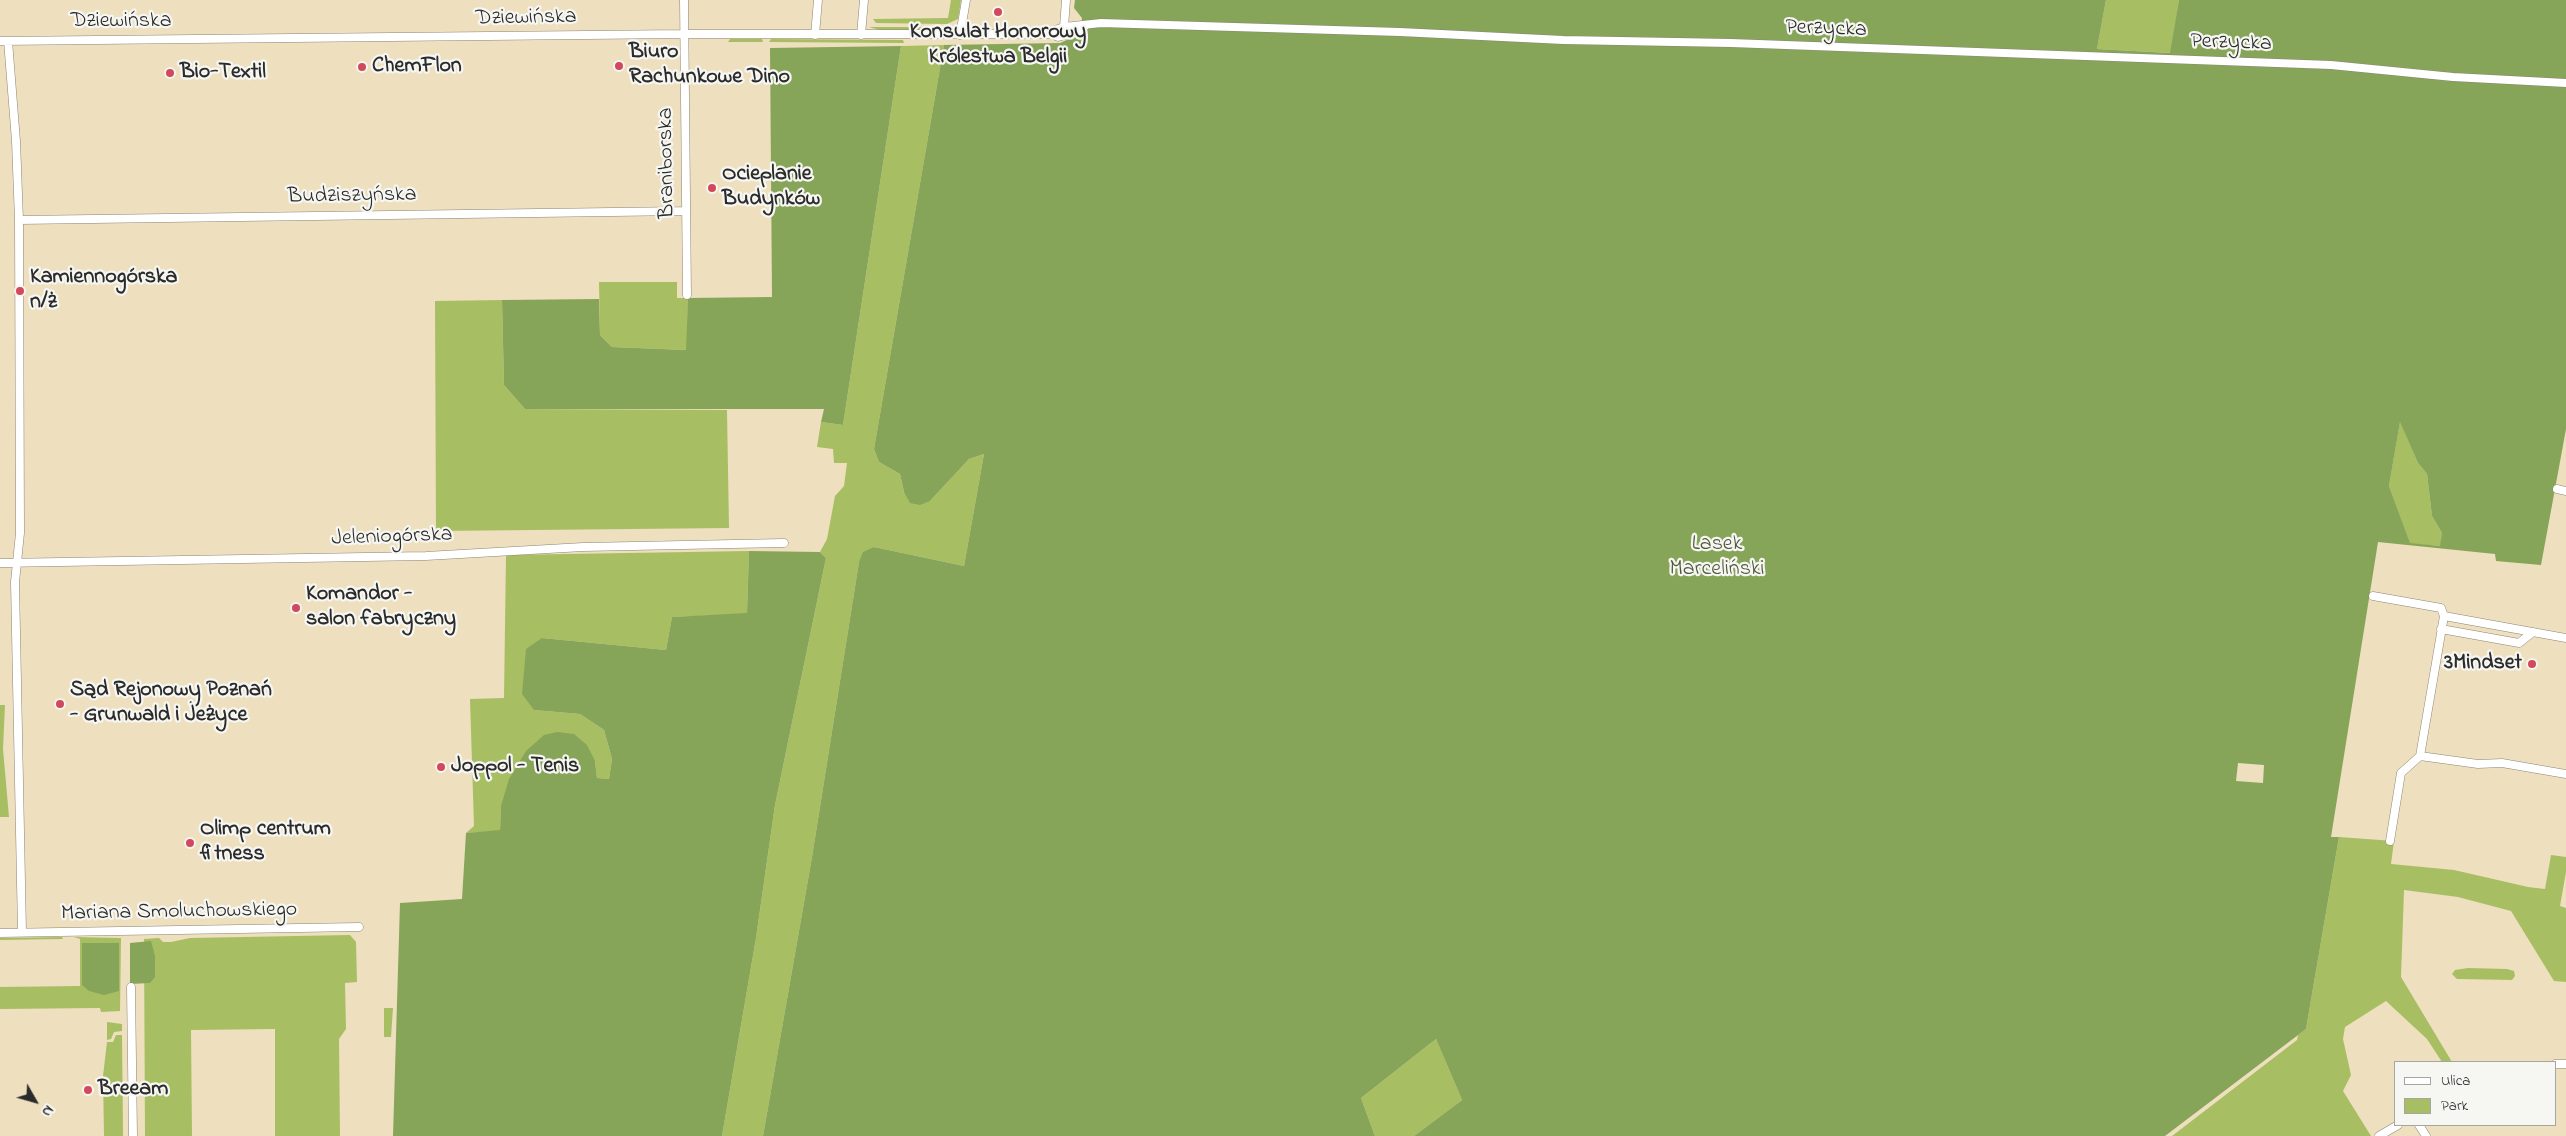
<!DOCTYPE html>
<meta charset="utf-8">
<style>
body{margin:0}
#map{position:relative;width:2566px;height:1136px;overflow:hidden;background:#eedfbf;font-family:"Indie Flower",sans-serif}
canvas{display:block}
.legend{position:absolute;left:2394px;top:1061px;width:162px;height:65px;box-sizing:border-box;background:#f6f6f2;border:1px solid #a5a5a2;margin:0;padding:6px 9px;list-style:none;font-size:15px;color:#2b2b2b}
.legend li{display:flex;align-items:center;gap:10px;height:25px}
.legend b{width:25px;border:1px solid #a5a5a2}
.north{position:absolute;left:10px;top:1076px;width:50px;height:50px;-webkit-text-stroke:4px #f6f6f2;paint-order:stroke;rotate:128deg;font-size:14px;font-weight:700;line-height:20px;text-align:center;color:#2b2b2b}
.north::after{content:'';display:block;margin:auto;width:18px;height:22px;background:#2b2b2b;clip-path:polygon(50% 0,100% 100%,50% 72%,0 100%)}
</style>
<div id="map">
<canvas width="2566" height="1136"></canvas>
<ul class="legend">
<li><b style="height:6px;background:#fff"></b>Ulica</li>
<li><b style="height:14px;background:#a8be63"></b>Park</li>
</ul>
<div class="north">N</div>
</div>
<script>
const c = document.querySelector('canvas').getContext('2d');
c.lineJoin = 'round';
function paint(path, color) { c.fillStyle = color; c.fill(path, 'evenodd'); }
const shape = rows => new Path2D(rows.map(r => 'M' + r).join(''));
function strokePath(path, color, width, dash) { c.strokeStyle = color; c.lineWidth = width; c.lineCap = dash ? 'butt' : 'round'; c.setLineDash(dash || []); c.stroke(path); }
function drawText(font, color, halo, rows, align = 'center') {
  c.font = font + ' "Indie Flower",sans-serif'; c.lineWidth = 4.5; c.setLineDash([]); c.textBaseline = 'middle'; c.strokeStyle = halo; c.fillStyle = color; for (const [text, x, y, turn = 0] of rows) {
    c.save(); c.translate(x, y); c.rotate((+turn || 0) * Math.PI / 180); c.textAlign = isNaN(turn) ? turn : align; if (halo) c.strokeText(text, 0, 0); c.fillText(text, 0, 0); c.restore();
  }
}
const green = shape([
 [951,0,961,0,958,19,947,24,876,23,873,19,948,18],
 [2106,0,2179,0,2171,53,2097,49],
 [869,27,953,27,946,30,880,30],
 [730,39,762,39,763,42,728,42],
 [771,39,903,40,904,43,769,42],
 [944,45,874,449,879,462,900,474,904,492,930,501,969,459,984,454,964,566,874,547,859,562,812,857,763,1136,722,1136,756,938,775,805,826,558,820,552,827,539,835,496,844,486,847,463,834,463,833,449,817,447,821,422,843,425,901,46],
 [599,282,677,282,677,298,688,298,687,350,612,347,600,335],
 [502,300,504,385,525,409,727,410,729,528,436,531,435,301],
 [2400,421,2418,463,2427,474,2432,516,2442,533,2441,546,2410,544,2389,486],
 [749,551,747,614,672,617,666,650,542,638,534,710,580,714,604,730,612,759,609,779,597,778,595,761,501,806,500,831,466,833,474,826,470,699,504,698,506,555],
 [0,705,5,705,3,749,9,817,0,817],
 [2339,837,2394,841,2391,864,2454,870,2528,887,2545,889,2551,855,2566,857,2566,872,2560,906,2566,908,2566,982,2554,981,2511,911,2458,897,2404,890,2401,977,2452,1062,2442,1062,2427,1039,2386,1001,2345,1027,2343,1039,2351,1075,2343,1091,2371,1136,2172,1136,2297,1040,2298,1035,2306,1029],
 [350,935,356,942,357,982,345,983,346,1029,339,1039,340,1136,275,1136,275,1029,191,1030,192,1136,145,1136,144,939,159,938,163,942,171,942,190,938],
 [62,937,63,939,0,940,0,938],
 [74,937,121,938,120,1011,101,1012,100,1008,0,1009,0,987,80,986,80,939],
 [2468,968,2507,969,2514,971,2515,976,2512,980,2457,979,2452,974,2455,970],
 [384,1008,393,1008,391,1037,384,1037],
 [107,1022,122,1024,122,1031,114,1032,111,1039,107,1040],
 [116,1035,122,1035,123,1136,104,1136,103,1076,107,1042,113,1042],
 [1436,1039,1462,1100,1414,1136,1375,1136,1361,1098]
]);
const forest = shape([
 [1075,0,2106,0,2097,49,2170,53,2179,0,2566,0,2566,429,2541,565,2496,561,2495,554,2378,542,2331,837,2339,837,2306,1029,2165,1136,1414,1136,1462,1100,1436,1039,1361,1098,1375,1136,763,1136,812,857,859,562,863,552,874,547,964,566,984,454,969,459,930,501,920,505,910,503,904,492,900,474,879,462,874,449,944,45,1060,43,1080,34,1082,18,1074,8],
 [2400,422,2418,463,2427,474,2432,516,2442,533,2440,546,2410,543,2389,486],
 [2238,763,2264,765,2263,783,2236,781],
 [901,46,843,425,821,422,824,409,525,409,504,385,502,300,599,299,600,335,612,347,686,350,688,298,772,297,770,48],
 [749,551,820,552,826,558,775,805,756,938,722,1136,393,1136,400,903,462,899,466,833,500,830,501,806,509,779,526,751,544,735,557,732,574,734,587,745,595,761,597,778,609,779,612,759,604,730,580,714,534,710,522,694,526,649,542,638,666,650,672,617,747,613],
 [151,941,155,956,155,977,150,983,130,984,130,943],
 [82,943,119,943,119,991,104,995,89,991,82,985]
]);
const street = shape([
 [684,0,687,295],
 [1064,27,1066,0],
 [1052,34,1055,30,1064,27,1101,23,1400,32,1563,40,1731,43,2331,65,2453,77,2566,83],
 [815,35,818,0],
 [861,35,864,0],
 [960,35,966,0],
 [0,41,684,34,1052,34,1058,37,1080,31,1085,26],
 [8,41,16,141,19,220,20,533,15,582,22,932],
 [19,220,686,211],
 [2557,489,2566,491],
 [0,563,426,556,583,547,784,543],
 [2373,596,2441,608,2444,616,2566,638],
 [2441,629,2519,643,2533,632],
 [2420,756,2478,764,2502,763,2566,774],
 [2390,841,2401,773,2420,756,2444,616],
 [0,933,359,927],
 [131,987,133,1136],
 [2555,1064,2566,1064],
 [2419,1125,2426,1136],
 [2379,1136,2398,1125]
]);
const markers = [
 [998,12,5,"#d1495b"],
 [619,66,5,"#d1495b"],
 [362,67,5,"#d1495b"],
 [170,73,5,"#d1495b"],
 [712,188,5,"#d1495b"],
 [20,291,5,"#d1495b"],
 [296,608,5,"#d1495b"],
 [2532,664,5,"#d1495b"],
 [60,704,5,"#d1495b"],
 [441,767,5,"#d1495b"],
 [190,843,5,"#d1495b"],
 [88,1090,5,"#d1495b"]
];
const streetNames = [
 ["Dziewińska",526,19,-1],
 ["Dziewińska",121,22],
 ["Perzycka",1826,30,2],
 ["Perzycka",2231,44,2],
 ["Braniborska",668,163,-91],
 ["Budziszyńska",352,197,-1],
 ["Jeleniogórska",392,538,-2],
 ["Mariana Smoluchowskiego",179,913,-1]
];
const poiNames = [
 ["Konsulat Honorowy",998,33,"center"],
 ["Królestwa Belgii",998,58,"center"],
 ["Biuro",629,53],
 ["Rachunkowe Dino",629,78],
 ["ChemFlon",372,67],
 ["Bio-Textil",180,73],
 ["Ocieplanie",722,175],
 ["Budynków",722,200],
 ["Kamiennogórska",30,278],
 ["n/ż",30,303],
 ["Komandor -",306,595],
 ["salon fabryczny",306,620],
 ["3Mindset",2522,664,"right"],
 ["Sąd Rejonowy Poznań",70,691],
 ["- Grunwald i Jeżyce",70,716],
 ["Joppol - Tenis",451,767],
 ["Olimp centrum",200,830],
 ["fitness",200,855],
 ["Breeam",98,1090]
];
const parkNames = [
 ["Lasek",1717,545],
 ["Marceliński",1717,570]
];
paint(green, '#a8be63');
paint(forest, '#86a559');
strokePath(street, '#8c8575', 9);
strokePath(street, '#fff', 8);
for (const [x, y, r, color] of markers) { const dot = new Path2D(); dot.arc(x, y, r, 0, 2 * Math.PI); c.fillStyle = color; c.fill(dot); strokePath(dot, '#f6f6f2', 2); }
drawText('22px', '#2b2b2b', '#f6f6f2', streetNames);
drawText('bold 22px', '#2b2b2b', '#f6f6f2', poiNames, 'left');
drawText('22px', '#50573c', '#f6f6f2', parkNames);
</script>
